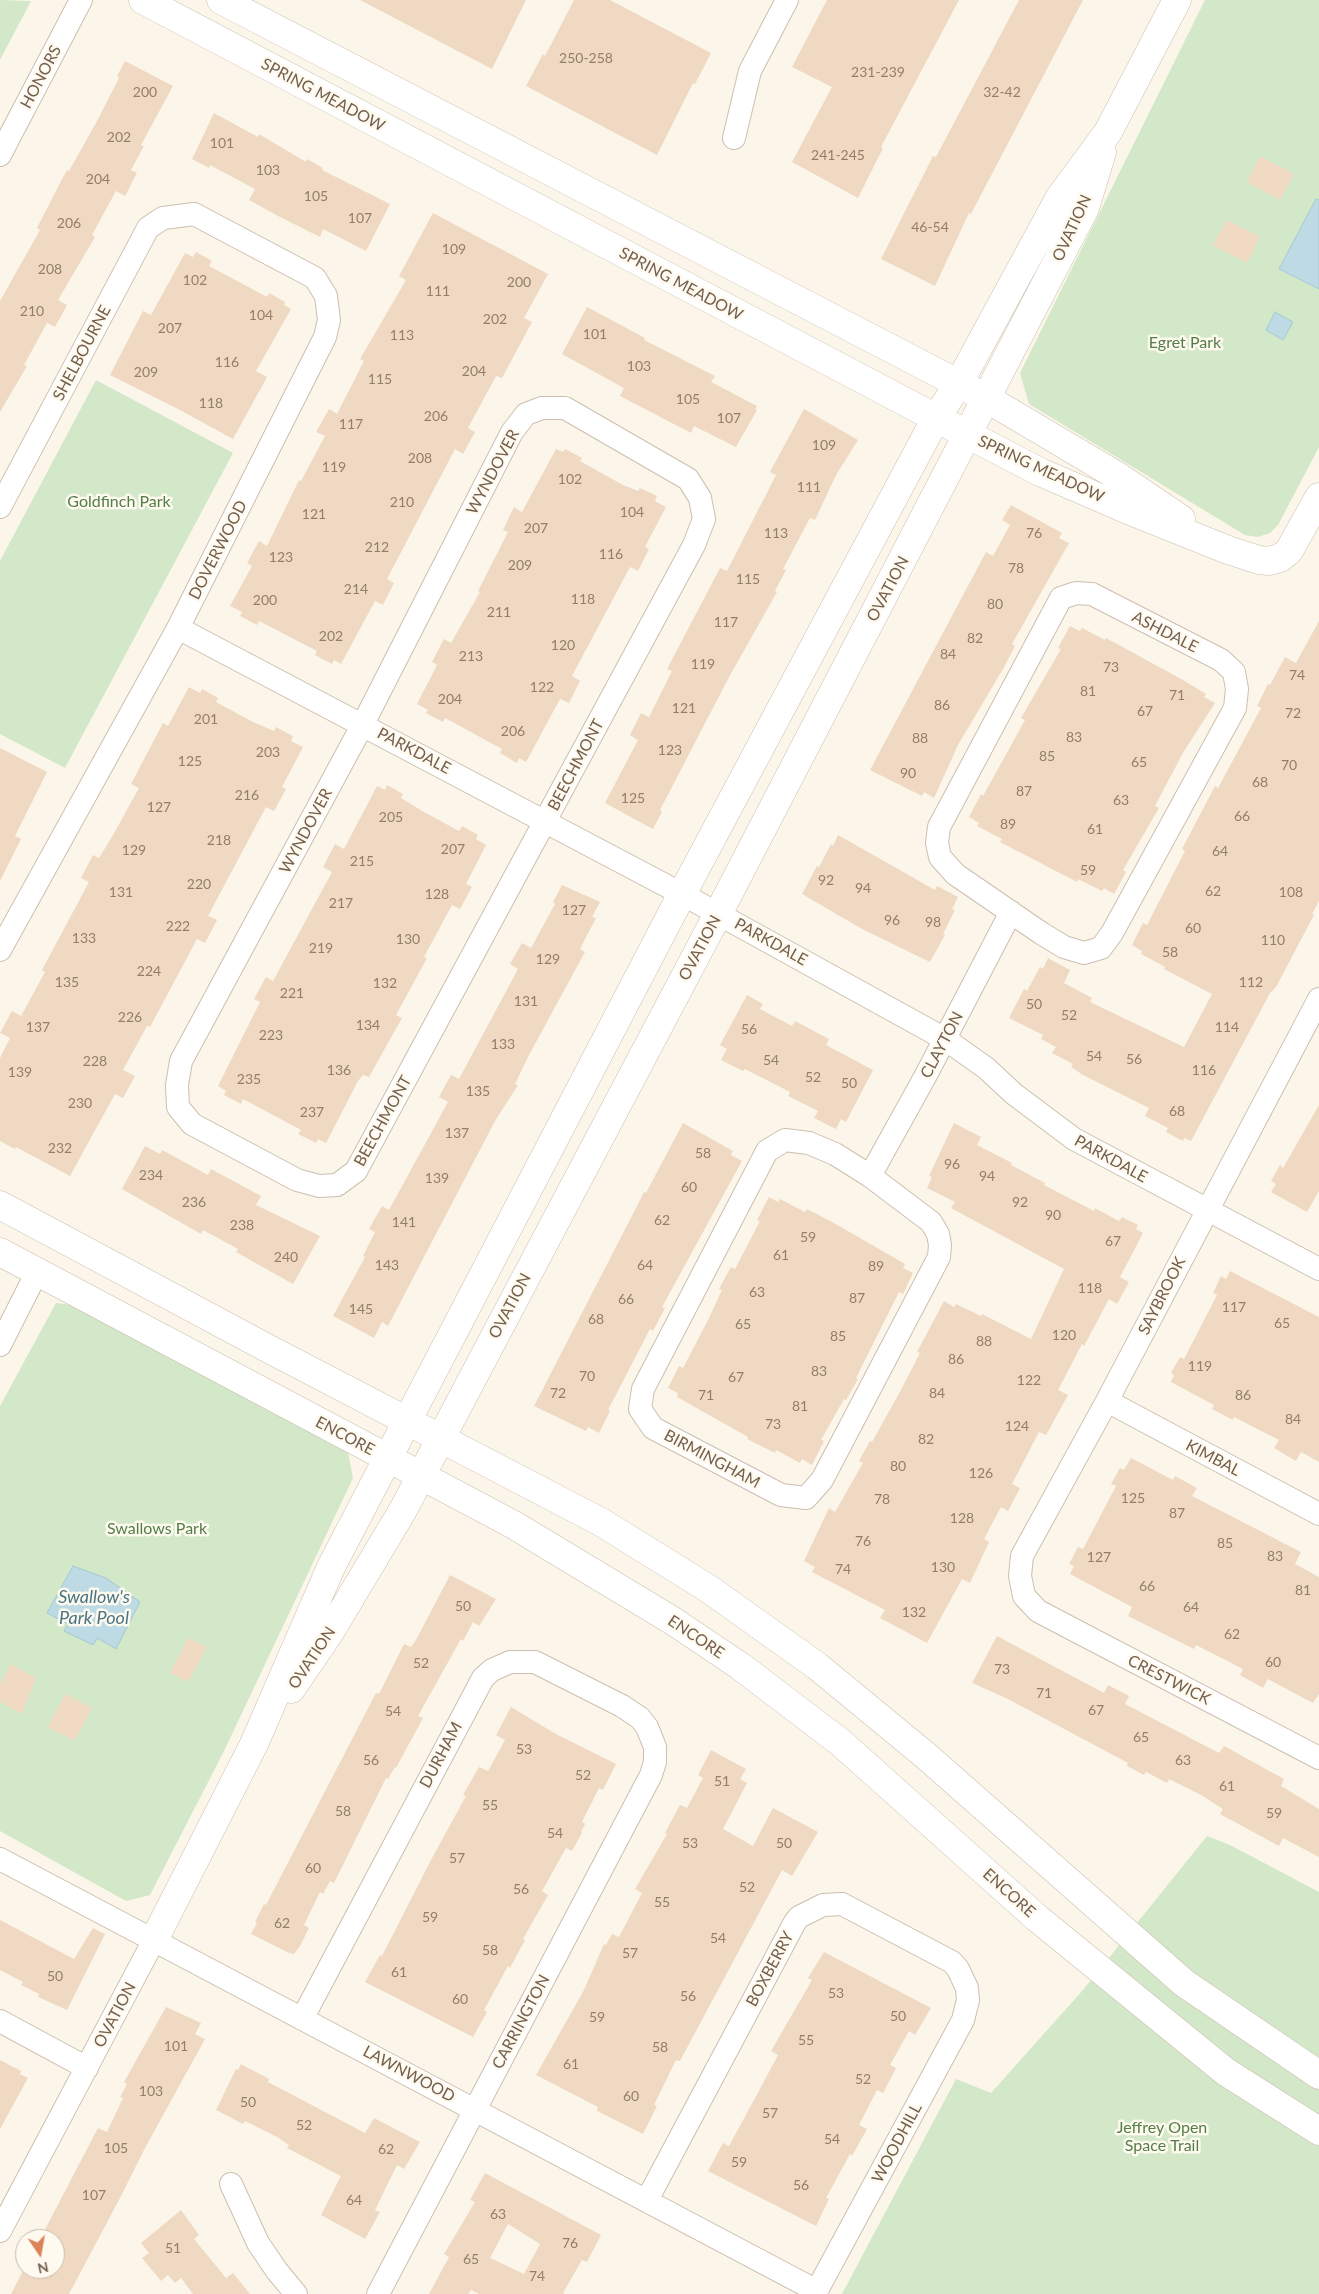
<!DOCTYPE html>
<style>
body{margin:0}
#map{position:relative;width:1319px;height:2294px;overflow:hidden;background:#fbf6e9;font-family:Lato,sans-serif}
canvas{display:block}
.north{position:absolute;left:15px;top:2229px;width:50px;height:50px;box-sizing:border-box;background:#fefaef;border:1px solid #c7bcaf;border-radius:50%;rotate:168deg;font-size:14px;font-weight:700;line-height:20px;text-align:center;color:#745f4e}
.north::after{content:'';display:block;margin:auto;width:18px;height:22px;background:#dc8257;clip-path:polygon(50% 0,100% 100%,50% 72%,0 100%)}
</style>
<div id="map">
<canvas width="1319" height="2294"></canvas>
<div class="north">N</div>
</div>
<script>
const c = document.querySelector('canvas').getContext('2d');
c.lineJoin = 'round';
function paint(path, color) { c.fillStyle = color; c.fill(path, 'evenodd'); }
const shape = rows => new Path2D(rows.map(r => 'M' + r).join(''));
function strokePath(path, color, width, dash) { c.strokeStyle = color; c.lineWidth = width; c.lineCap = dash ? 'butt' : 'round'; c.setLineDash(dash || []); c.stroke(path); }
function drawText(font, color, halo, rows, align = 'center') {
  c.font = font + ' Lato,sans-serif'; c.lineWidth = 5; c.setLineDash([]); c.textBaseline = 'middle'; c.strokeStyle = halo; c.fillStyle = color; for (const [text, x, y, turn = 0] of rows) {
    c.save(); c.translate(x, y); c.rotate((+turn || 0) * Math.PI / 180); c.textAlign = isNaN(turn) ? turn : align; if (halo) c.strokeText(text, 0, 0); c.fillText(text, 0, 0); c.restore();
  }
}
const green = shape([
 [0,0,31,1,0,60],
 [1205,0,1319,0,1319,447,1278,525,1270,533,1258,537,1245,535,1029,404,1020,373],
 [96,380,233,453,65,768,0,734,0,561],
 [56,1303,72,1305,348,1452,353,1478,224,1751,150,1895,126,1901,0,1831,0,1406],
 [1207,1836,1230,1845,1319,1892,1319,2294,842,2294,956,2079,991,2093,1083,1990]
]);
const water = shape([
 [1316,199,1319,200,1319,289,1279,269,1316,199],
 [1275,312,1293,322,1283,340,1266,330,1275,312],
 [73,1566,106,1578,140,1602,116,1649,97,1638,93,1645,64,1631,68,1624,47,1613,73,1566]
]);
const building = shape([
 [360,0,526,0,492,69],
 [574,0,610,0,711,53,695,84,693,83,657,155,526,86,543,54,545,56],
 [827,0,959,0,881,147,883,148,858,198,792,162,832,87,792,67],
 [1019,0,1083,0,971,214,969,213,935,286,881,259,933,156,936,157],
 [125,61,173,86,141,145,144,146,131,170,137,173,125,196,116,191,92,235,95,237,58,300,67,305,55,327,47,323,24,365,27,366,0,412,0,301,40,230,37,228,59,185,67,170,69,171,97,121,119,78,117,76],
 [214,113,258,137,259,134,306,162,307,159,323,168,322,170,390,204,366,251,323,229,320,237,278,216,249,200,255,189,210,165,209,168,192,159],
 [1260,156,1294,174,1280,200,1247,182],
 [433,213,548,274,524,318,532,322,502,378,496,376,468,428,475,432,463,454,455,449,387,579,394,583,383,605,375,601,341,664,334,660,332,664,315,655,317,651,259,621,257,625,240,616,242,612,230,606,252,566,247,563,259,541,267,546,299,480,301,481,325,436,316,432,329,409,337,414,364,361,360,359,406,280,399,276],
 [1227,220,1260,237,1247,263,1213,245],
 [196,252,212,261,209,266,267,297,269,293,285,302,284,305,291,309,256,371,267,377,233,439,178,409,110,375,143,311,151,315,185,253,193,257],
 [587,307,645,338,644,340,715,376,711,382,757,406,755,409,757,410,736,447,694,426,691,433,668,421,620,396,624,388,562,354],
 [804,409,858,440,836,475,815,520,810,518,783,569,786,570,775,591,777,592,728,679,660,810,662,812,653,829,605,803,638,740,630,735,641,713,649,717,672,671,667,669,720,568,727,571,776,475,770,472],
 [556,449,563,452,565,449,582,458,580,461,623,485,638,491,640,488,657,496,655,501,666,507,645,547,649,549,638,571,630,567,572,676,580,681,569,703,560,699,526,762,519,758,517,763,500,753,502,749,445,718,443,722,426,713,428,710,417,704,437,665,432,662,444,639,451,643,480,592,478,591,508,532,503,530,514,507,522,512],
 [1011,505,1062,533,1059,538,1069,543,1012,644,1015,646,1003,669,958,745,934,798,924,792,922,796,870,770,986,552,993,556,1010,525,1002,520],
 [1319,621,1319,901,1312,914,1314,915,1276,987,1270,993,1191,1141,1184,1138,1183,1141,1166,1132,1168,1128,1145,1116,1149,1108,1083,1075,1071,1067,1073,1064,1052,1053,1056,1047,1041,1039,1043,1035,1009,1018,1024,989,1027,991,1040,967,1043,969,1048,958,1070,970,1064,983,1092,998,1090,1002,1184,1047,1212,994,1164,969,1165,967,1141,954,1142,951,1132,945,1143,923,1147,925,1185,851,1182,849,1203,809,1215,786,1218,788,1261,708,1257,706,1268,684,1270,685,1285,657,1296,663],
 [1070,626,1080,631,1082,628,1105,640,1106,638,1183,680,1206,694,1204,697,1215,703,1184,751,1155,806,1159,808,1123,870,1126,872,1114,894,1104,888,1102,891,1078,879,1077,882,1027,856,1000,842,1002,839,977,826,979,823,969,817,981,794,983,796,1025,720,1021,718,1061,649,1058,648],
 [189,687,200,693,202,689,218,698,216,702,251,721,274,731,276,727,293,736,291,741,303,747,282,787,286,789,274,811,266,807,208,916,217,920,205,943,197,939,150,1027,147,1026,123,1070,135,1076,123,1098,115,1094,70,1176,16,1147,15,1149,0,1141,0,1058,10,1038,0,1033,12,1011,21,1016,45,972,42,970,89,882,81,878,93,855,99,858,113,835,139,788,131,784,163,723,168,726],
 [0,748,47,772,15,836,21,839,0,881],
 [387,785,403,794,401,798,424,812,459,831,462,826,478,835,476,839,486,845,466,884,472,887,460,909,452,905,424,957,427,958,396,1015,402,1018,389,1041,369,1077,363,1075,358,1081,326,1143,318,1139,316,1143,298,1134,301,1130,243,1099,241,1104,224,1095,226,1091,218,1086,260,1002,254,999,266,977,273,981,332,872,323,867,335,844,344,849,377,786,385,790],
 [838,835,935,890,937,886,958,897,952,909,955,910,943,934,945,935,930,962,862,929,802,894,817,866,819,867,831,844,833,846],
 [562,885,600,902,592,917,596,918,580,949,585,952,529,1055,515,1084,518,1085,495,1121,388,1326,382,1322,374,1338,333,1316,365,1257,363,1256,375,1232,369,1229,382,1206,389,1210,448,1102,439,1097,451,1075,459,1079,518,969,510,964,522,943,531,948,555,904,553,902],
 [747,995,763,1004,760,1009,792,1026,795,1021,829,1039,826,1045,873,1070,846,1122,841,1119,836,1129,814,1118,818,1111,788,1096,790,1092,745,1069,743,1071,721,1060,727,1049,720,1045],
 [1319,1105,1319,1191,1307,1212,1271,1192,1276,1184,1271,1181,1280,1165,1283,1168],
 [683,1123,733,1151,731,1155,742,1161,662,1307,665,1308,653,1331,650,1329,608,1410,610,1411,599,1433,588,1427,586,1431,534,1406,636,1208,644,1192,646,1193],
 [954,1123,981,1137,977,1145,1012,1163,1011,1165,1045,1183,1044,1185,1094,1211,1095,1208,1119,1221,1122,1217,1138,1225,1136,1229,1143,1233,1120,1277,1129,1282,1117,1304,1109,1299,1084,1346,1082,1344,1058,1390,1068,1395,1046,1435,1039,1432,1012,1484,1020,1488,1008,1511,1001,1507,984,1539,989,1542,970,1583,962,1579,927,1643,880,1618,885,1610,812,1572,815,1567,804,1561,829,1508,835,1512,863,1463,859,1461,870,1441,872,1442,902,1388,920,1353,917,1352,944,1301,954,1307,956,1304,981,1316,982,1314,1031,1339,1064,1269,951,1208,955,1202,927,1188,932,1177,929,1176],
 [145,1146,160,1154,162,1150,208,1175,211,1169,261,1196,256,1205,320,1236,293,1284,236,1252,238,1249,203,1230,201,1234,122,1189],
 [769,1197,778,1202,780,1199,805,1212,807,1209,834,1223,905,1264,903,1268,913,1273,903,1294,899,1292,856,1378,858,1379,846,1400,844,1399,821,1440,824,1441,812,1465,802,1459,800,1463,776,1450,775,1453,747,1439,748,1437,677,1397,678,1393,668,1388,679,1366,683,1368,708,1320,722,1290,719,1289,731,1267,735,1269,760,1221,757,1220],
 [1230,1271,1319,1317,1319,1462,1301,1452,1296,1461,1274,1448,1279,1440,1234,1417,1233,1420,1212,1409,1214,1405,1171,1382,1174,1375,1171,1373,1180,1357,1184,1359,1217,1295,1213,1293,1221,1276,1226,1279],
 [1131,1458,1173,1480,1175,1476,1197,1488,1192,1496,1301,1552,1295,1564,1319,1577,1319,1694,1313,1703,1268,1679,1263,1688,1240,1675,1243,1669,1196,1645,1194,1649,1128,1616,1132,1607,1070,1574,1074,1566,1069,1564,1078,1547,1083,1549,1116,1486,1111,1484,1120,1468,1124,1470],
 [450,1575,496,1599,479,1626,473,1622,463,1641,461,1639,423,1707,418,1716,423,1718,396,1768,395,1767,388,1779,386,1778,334,1883,330,1881,323,1894,320,1892,304,1925,309,1928,300,1946,294,1954,289,1953,251,1934,257,1923,255,1922,264,1904,266,1905,376,1693,379,1694,404,1644,411,1647,416,1640],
 [997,1636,1104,1693,1108,1685,1129,1696,1125,1704,1219,1753,1224,1746,1284,1779,1281,1786,1319,1809,1319,1857,1283,1838,1279,1846,1220,1814,1223,1809,1201,1795,1169,1779,1167,1783,1146,1772,1144,1775,1127,1766,1128,1763,1008,1699,972,1683],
 [188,1638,207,1647,188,1682,170,1673],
 [11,1664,36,1678,22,1714,0,1702,0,1684],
 [65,1694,92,1708,74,1741,48,1727],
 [511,1707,556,1734,616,1764,603,1790,599,1788,582,1822,585,1824,581,1832,582,1833,572,1851,566,1848,542,1891,548,1895,523,1939,525,1940,510,1968,508,1966,484,2010,487,2012,473,2037,365,1982,380,1955,382,1956,432,1858,466,1796,463,1795,479,1767,488,1771,505,1740,496,1735],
 [711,1750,746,1769,740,1779,747,1783,723,1829,753,1846,773,1808,818,1832,792,1876,782,1870,680,2061,676,2060,654,2105,657,2106,643,2134,597,2111,598,2107,536,2075,584,1990,604,1944,606,1945,612,1934,619,1937,642,1893,635,1889,667,1834,665,1833,680,1805,687,1808,703,1778,698,1775],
 [0,1920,74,1959,93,1928,105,1934,67,2010,38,1997,39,1994,21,1985,23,1982,0,1970],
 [824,1952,931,2008,915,2035,909,2031,890,2065,896,2068,883,2093,877,2090,859,2125,867,2129,852,2156,850,2154,826,2198,829,2199,816,2226,708,2171,723,2143,729,2146,761,2087,778,2055,771,2051,812,1980,808,1978],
 [166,2007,201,2023,195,2034,205,2039,145,2148,120,2198,69,2294,11,2294,25,2267,55,2269,55,2239,40,2239,98,2128,107,2132,123,2098,120,2097,127,2084,124,2082],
 [0,2060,21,2071,20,2074,28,2078,0,2129],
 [241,2064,269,2079,268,2082,365,2133,374,2118,420,2142,404,2169,397,2165,375,2210,380,2212,365,2239,321,2215,341,2176,287,2148,289,2145,277,2137,245,2121,243,2124,216,2110,236,2069,238,2070],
 [485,2173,601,2235,587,2262,582,2260,563,2293,565,2294,479,2294,471,2290,468,2294,429,2294,449,2257,444,2254,475,2202,470,2200],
 [508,2224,540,2244,524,2274,490,2258],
 [181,2210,199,2235,194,2239,226,2278,233,2273,250,2294,193,2294,181,2278,175,2283,168,2275,161,2281,142,2258,149,2253,141,2243]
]);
const minor = shape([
 [734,138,750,71,787,0],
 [0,155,81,0],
 [542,408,565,408,688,479,700,498,704,519,694,545,356,1171,337,1185,319,1186,297,1180,192,1124,178,1107,177,1085,181,1061,363,724,512,432,526,414,542,408],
 [0,507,148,228,163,218,194,214,315,278,326,296,329,320,325,337,178,628,0,950],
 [1076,593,1092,594,1221,660,1234,672,1237,689,1235,708,1112,933,1101,948,1084,953,1064,947,1041,933,955,874,940,857,937,843,939,827,1061,598,1076,593],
 [178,628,682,894,945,1039,986,1068,1014,1094,1074,1139,1319,1269],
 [1319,999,1107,1401,1022,1556,1020,1576,1024,1596,1038,1611,1319,1758],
 [785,1140,809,1143,835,1154,870,1176,931,1222,938,1234,940,1245,939,1257,822,1480,806,1498,781,1495,653,1428,640,1409,643,1389,767,1151,785,1140],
 [870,1176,926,1075,1011,912],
 [0,1345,37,1272],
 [1107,1401,1319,1514],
 [0,1859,817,2291],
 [302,2019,483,1678,492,1670,510,1662,535,1662,622,1706,640,1718,647,1727,655,1747,655,1762,651,1775,378,2294],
 [0,2021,87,2068],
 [231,2184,258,2243,277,2271,296,2294],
 [647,2200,795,1922,799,1917,823,1905,842,1904,952,1962,958,1969,967,1988,968,2000,963,2020,815,2294],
 [0,2231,154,1940]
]);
const tertiary = shape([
 [143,0,936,418,1040,472,1128,510,1228,550,1259,560,1269,561,1280,558,1289,551,1319,497],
 [221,0,986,398,1119,477,1181,519],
 [0,1205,269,1349,601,1522,709,1589,817,1666,925,1755,1184,1983,1319,2075],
 [0,1252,514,1525,673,1621,740,1666,840,1742,1037,1918,1226,2072,1319,2131],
 [291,1689,330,1632,403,1510,718,914,1085,208,1102,152],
 [154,1940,254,1744,331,1567,682,894,936,418,958,385,1060,197,1108,132,1177,0]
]);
const numberNames = [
 ["250-258",586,58],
 ["231-239",878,72],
 ["200",145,92],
 ["32-42",1002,92],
 ["202",119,137],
 ["101",222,143],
 ["241-245",838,155],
 ["103",268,170],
 ["204",98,179],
 ["105",316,196],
 ["107",360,218],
 ["206",69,223],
 ["46-54",930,227],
 ["109",454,249],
 ["208",50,269],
 ["102",195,280],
 ["200",519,282],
 ["111",438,291],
 ["210",32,311],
 ["104",261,315],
 ["202",495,319],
 ["207",170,328],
 ["101",595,334],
 ["113",402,335],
 ["116",227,362],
 ["103",639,366],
 ["204",474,371],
 ["209",146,372],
 ["115",380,379],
 ["105",688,399],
 ["118",211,403],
 ["206",436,416],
 ["107",729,418],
 ["117",351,424],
 ["109",824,445],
 ["208",420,458],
 ["119",334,467],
 ["102",570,479],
 ["111",809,487],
 ["210",402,502],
 ["104",632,512],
 ["121",314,514],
 ["207",536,528],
 ["113",776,533],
 ["76",1034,533],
 ["212",377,547],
 ["116",611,554],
 ["123",281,557],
 ["209",520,565],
 ["78",1016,568],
 ["115",748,579],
 ["214",356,589],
 ["118",583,599],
 ["200",265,600],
 ["80",995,604],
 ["211",499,612],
 ["117",726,622],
 ["202",331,636],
 ["82",975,638],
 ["120",563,645],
 ["84",948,654],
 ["213",471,656],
 ["119",703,664],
 ["73",1111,667],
 ["74",1297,675],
 ["122",542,687],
 ["81",1088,691],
 ["71",1177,695],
 ["204",450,699],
 ["86",942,705],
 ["121",684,708],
 ["67",1145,711],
 ["72",1293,713],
 ["201",206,719],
 ["206",513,731],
 ["83",1074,737],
 ["88",920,738],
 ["123",670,750],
 ["203",268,752],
 ["85",1047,756],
 ["125",190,761],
 ["65",1139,762],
 ["70",1289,765],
 ["90",908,773],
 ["68",1260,782],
 ["87",1024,791],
 ["216",247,795],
 ["125",633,798],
 ["63",1121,800],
 ["127",159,807],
 ["66",1242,816],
 ["205",391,817],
 ["89",1008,824],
 ["61",1095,829],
 ["218",219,840],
 ["207",453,849],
 ["129",134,850],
 ["64",1220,851],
 ["215",362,861],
 ["59",1088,870],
 ["92",826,880],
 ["220",199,884],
 ["94",863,888],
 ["62",1213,891],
 ["131",121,892],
 ["108",1291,892],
 ["128",437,894],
 ["217",341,903],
 ["127",574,910],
 ["96",892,920],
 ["98",933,922],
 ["222",178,926],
 ["60",1193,928],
 ["133",84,938],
 ["130",408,939],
 ["110",1273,940],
 ["219",321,948],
 ["58",1170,952],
 ["129",548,959],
 ["224",149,971],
 ["135",67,982],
 ["112",1251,982],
 ["132",385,983],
 ["221",292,993],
 ["131",526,1001],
 ["50",1034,1004],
 ["52",1069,1015],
 ["226",130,1017],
 ["134",368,1025],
 ["137",38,1027],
 ["114",1227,1027],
 ["56",749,1029],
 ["223",271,1035],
 ["133",503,1044],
 ["54",1094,1056],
 ["56",1134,1059],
 ["54",771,1060],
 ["228",95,1061],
 ["136",339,1070],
 ["116",1204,1070],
 ["139",20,1072],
 ["52",813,1077],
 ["235",249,1079],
 ["50",849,1083],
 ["135",478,1091],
 ["230",80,1103],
 ["68",1177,1111],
 ["237",312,1112],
 ["137",457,1133],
 ["232",60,1148],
 ["58",703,1153],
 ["96",952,1164],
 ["234",151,1175],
 ["94",987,1176],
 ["139",437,1178],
 ["60",689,1187],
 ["236",194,1202],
 ["92",1020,1202],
 ["90",1053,1215],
 ["62",662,1220],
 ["141",404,1222],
 ["238",242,1225],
 ["59",808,1237],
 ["67",1113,1241],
 ["61",781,1255],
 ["240",286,1257],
 ["143",387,1265],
 ["64",645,1265],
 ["89",876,1266],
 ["118",1090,1288],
 ["63",757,1292],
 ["87",857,1298],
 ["66",626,1299],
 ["117",1234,1307],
 ["145",361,1309],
 ["68",596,1319],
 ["65",1282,1323],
 ["65",743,1324],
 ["120",1064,1335],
 ["85",838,1336],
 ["88",984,1341],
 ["86",956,1359],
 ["119",1200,1366],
 ["83",819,1371],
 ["70",587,1376],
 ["67",736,1377],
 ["122",1029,1380],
 ["72",558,1393],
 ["84",937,1393],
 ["71",706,1395],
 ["86",1243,1395],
 ["81",800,1406],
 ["84",1293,1419],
 ["73",773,1424],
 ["124",1017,1426],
 ["82",926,1439],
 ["80",898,1466],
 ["126",981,1473],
 ["125",1133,1498],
 ["78",882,1499],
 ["87",1177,1513],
 ["128",962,1518],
 ["76",863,1541],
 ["85",1225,1543],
 ["83",1275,1556],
 ["127",1099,1557],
 ["130",943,1567],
 ["74",843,1569],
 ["66",1147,1586],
 ["81",1303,1590],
 ["50",463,1606],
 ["64",1191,1607],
 ["132",914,1612],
 ["62",1232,1634],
 ["60",1273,1662],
 ["52",421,1663],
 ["73",1002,1669],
 ["71",1044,1693],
 ["67",1096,1710],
 ["54",393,1711],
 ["65",1141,1737],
 ["53",524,1749],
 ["56",371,1760],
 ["63",1183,1760],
 ["52",583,1775],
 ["51",722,1781],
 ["61",1227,1786],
 ["55",490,1805],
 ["58",343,1811],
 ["59",1274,1813],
 ["54",555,1833],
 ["53",690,1843],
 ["50",784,1843],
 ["57",457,1858],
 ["60",313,1868],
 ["52",747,1887],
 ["56",521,1889],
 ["55",662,1902],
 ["59",430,1917],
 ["62",282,1923],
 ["54",718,1938],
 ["58",490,1950],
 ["57",630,1953],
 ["61",399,1972],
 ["50",55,1976],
 ["53",836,1993],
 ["56",688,1996],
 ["60",460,1999],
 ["50",898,2016],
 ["59",597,2017],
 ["55",806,2040],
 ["101",176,2046],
 ["58",660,2047],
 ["61",571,2064],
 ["52",863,2079],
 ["103",151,2091],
 ["60",631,2096],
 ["50",248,2102],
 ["57",770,2113],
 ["52",304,2125],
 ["54",832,2139],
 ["105",116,2148],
 ["62",386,2149],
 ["59",739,2162],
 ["56",801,2185],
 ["107",94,2195],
 ["64",354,2200],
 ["63",498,2214],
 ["76",570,2243],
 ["51",173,2248],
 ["65",471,2259],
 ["74",537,2276]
];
const streetNames = [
 ["HONORS",41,77,-62],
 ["SPRING MEADOW",323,95,28],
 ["OVATION",1072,228,-65],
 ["SPRING MEADOW",681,284,28],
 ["SHELBOURNE",82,353,-62],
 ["SPRING MEADOW",1041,469,25],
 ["WYNDOVER",493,472,-62],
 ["DOVERWOOD",218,550,-63],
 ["OVATION",888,589,-62],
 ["ASHDALE",1165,632,27],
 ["PARKDALE",414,751,28],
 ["BEECHMONT",576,765,-62],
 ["WYNDOVER",306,831,-62],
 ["PARKDALE",771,942,29],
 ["OVATION",700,948,-62],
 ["CLAYTON",942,1045,-62],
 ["BEECHMONT",383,1121,-61],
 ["PARKDALE",1111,1159,29],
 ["SAYBROOK",1162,1296,-63],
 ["OVATION",510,1306,-62],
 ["ENCORE",345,1436,28],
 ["KIMBAL",1213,1458,28],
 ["BIRMINGHAM",712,1459,28],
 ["ENCORE",696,1637,34],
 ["OVATION",312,1658,-56],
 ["CRESTWICK",1169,1680,27],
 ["DURHAM",441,1755,-62],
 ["ENCORE",1009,1893,42],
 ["BOXBERRY",770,1969,-62],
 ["OVATION",115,2015,-62],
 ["CARRINGTON",521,2022,-62],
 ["LAWNWOOD",409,2074,28],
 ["WOODHILL",897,2143,-62]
];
const parkNames = [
 ["Egret Park",1185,343],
 ["Goldfinch Park",119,502],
 ["Swallows Park",157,1529],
 ["Jeffrey Open",1162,2128],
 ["Space Trail",1162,2146]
];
const waterNames = [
 ["Swallow's",94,1597],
 ["Park Pool",94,1618]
];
paint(green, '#d2e8c8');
paint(water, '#bedae4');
strokePath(water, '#a5c9d5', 1);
paint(building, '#efd9c2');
strokePath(minor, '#cdbfaf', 24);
strokePath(tertiary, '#cdbfaf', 29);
strokePath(minor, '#fff', 22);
strokePath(tertiary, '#fff', 28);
drawText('14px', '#937e6b', null, numberNames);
drawText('16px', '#745f4e', '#fefaef', streetNames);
drawText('16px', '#547e49', '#fefaef', parkNames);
drawText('italic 18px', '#497585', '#fefaef', waterNames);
</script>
